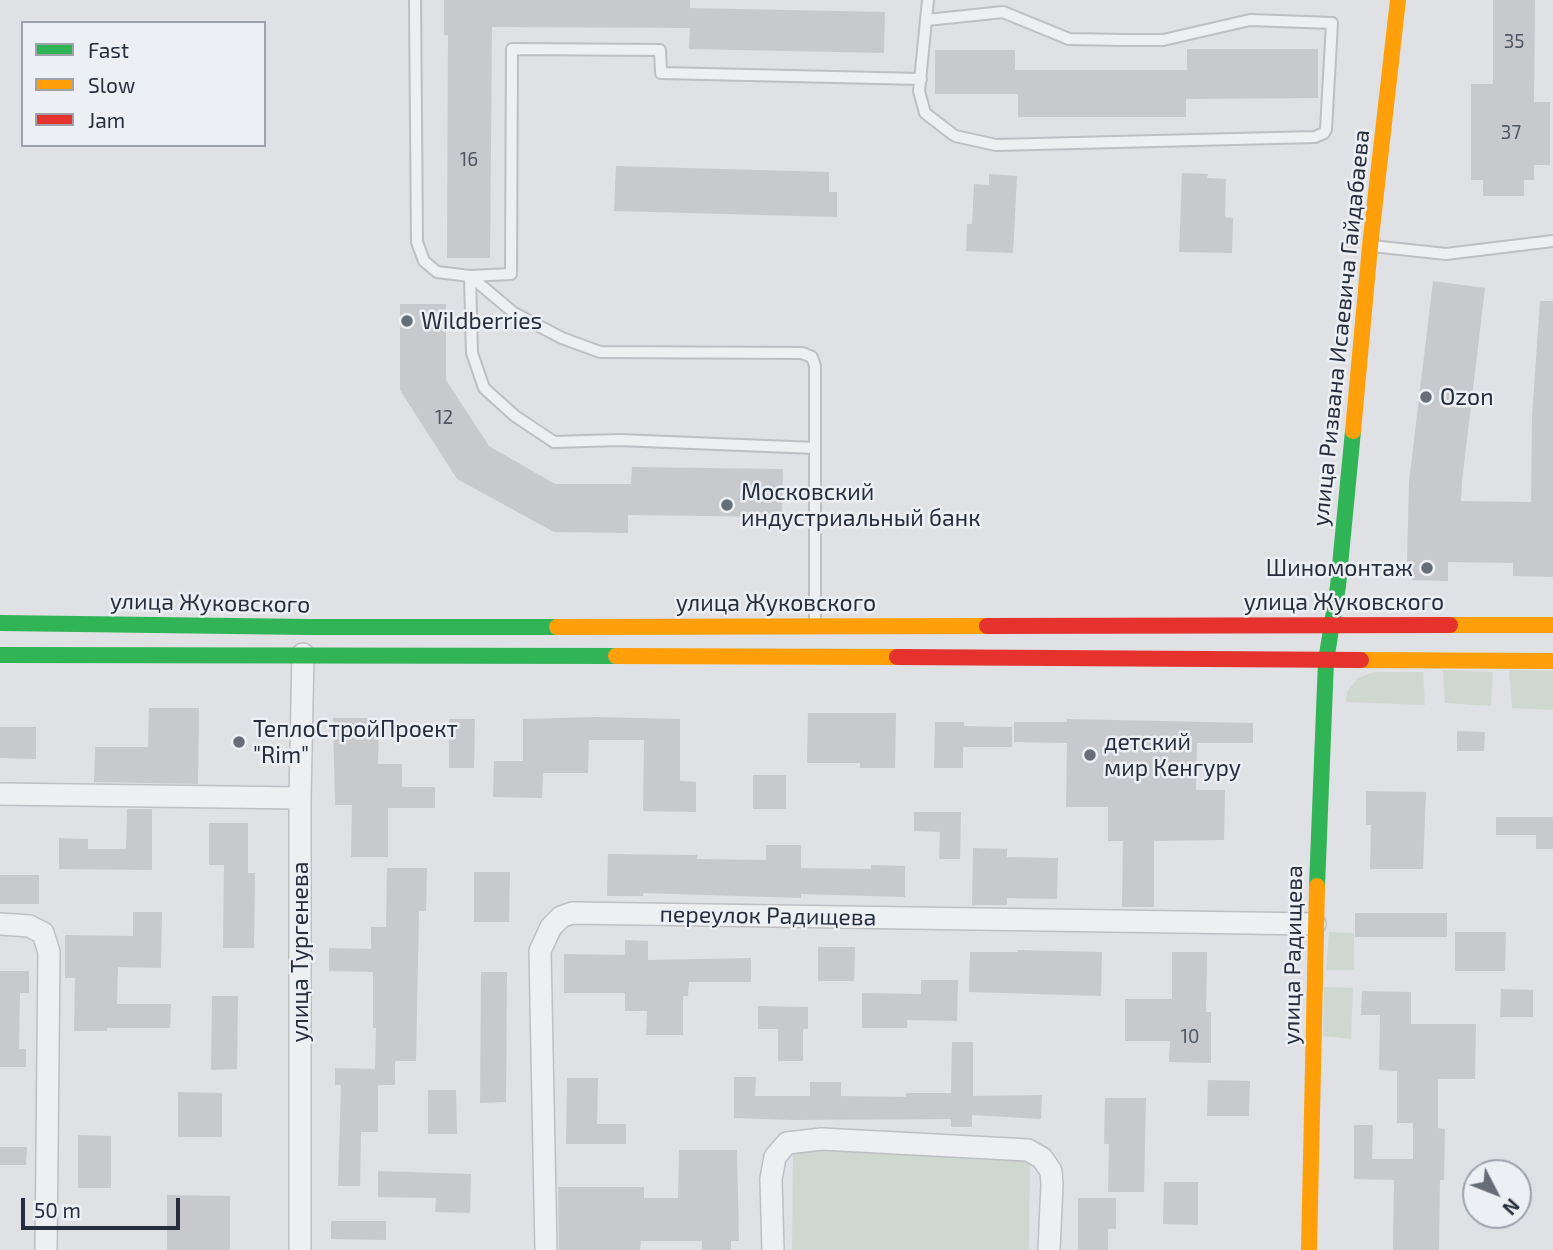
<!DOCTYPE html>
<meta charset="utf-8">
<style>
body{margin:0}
#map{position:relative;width:1553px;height:1250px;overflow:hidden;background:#dfe1e5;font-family:"Exo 2",sans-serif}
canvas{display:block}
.legend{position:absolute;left:21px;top:21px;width:245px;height:126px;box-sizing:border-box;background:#eceff4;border:2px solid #9da2ab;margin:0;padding:9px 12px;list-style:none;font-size:21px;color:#262e3d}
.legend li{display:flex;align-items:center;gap:14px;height:35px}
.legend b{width:35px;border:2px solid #9da2ab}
.north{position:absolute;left:1462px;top:1159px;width:70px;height:70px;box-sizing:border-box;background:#eceff4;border:2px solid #9da2ab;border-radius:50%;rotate:132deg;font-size:19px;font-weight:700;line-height:28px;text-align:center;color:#262e3d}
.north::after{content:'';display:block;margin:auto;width:24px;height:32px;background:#676d78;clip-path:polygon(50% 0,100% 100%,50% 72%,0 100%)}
.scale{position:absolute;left:21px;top:1198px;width:159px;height:32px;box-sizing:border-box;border:4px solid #262e3d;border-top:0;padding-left:9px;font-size:21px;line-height:24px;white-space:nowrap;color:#262e3d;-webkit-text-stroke:5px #eceff4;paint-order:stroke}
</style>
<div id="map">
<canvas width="1553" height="1250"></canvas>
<ul class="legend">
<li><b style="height:9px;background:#30b455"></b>Fast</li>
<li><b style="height:9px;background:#ff9f0a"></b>Slow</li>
<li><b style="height:9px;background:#e5322d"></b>Jam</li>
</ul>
<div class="north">N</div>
<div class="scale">50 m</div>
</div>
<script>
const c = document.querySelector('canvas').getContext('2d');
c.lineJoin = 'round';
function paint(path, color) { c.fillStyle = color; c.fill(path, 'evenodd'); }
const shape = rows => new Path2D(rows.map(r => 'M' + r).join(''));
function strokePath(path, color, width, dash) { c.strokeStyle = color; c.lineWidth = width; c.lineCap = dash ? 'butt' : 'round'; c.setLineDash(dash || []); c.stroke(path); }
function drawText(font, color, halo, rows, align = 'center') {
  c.font = font + ' "Exo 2",sans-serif'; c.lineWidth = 5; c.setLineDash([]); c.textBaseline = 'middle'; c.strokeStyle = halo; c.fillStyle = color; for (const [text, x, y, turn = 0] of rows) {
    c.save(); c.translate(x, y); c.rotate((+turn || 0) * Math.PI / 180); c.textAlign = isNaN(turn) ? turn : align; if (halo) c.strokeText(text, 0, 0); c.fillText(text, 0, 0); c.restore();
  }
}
const green = shape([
 [1443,670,1493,672,1491,706,1445,703],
 [1509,670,1553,671,1553,710,1512,708],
 [1374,672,1423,672,1425,705,1346,702,1347,692,1358,678],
 [1329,932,1354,933,1354,970,1326,970],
 [1324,987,1353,988,1351,1039,1323,1036],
 [793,1150,1030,1157,1029,1250,792,1250]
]);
const building = shape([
 [444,0,690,0,690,8,885,12,884,53,689,49,690,28,492,27,490,258,447,258,448,35,444,35],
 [1493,0,1535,0,1534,102,1550,102,1550,165,1534,165,1534,180,1524,180,1524,196,1483,196,1483,180,1471,180,1471,84,1493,84],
 [1187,49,1318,49,1318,98,1186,99,1186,117,1018,117,1018,94,935,94,935,50,1015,50,1015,70,1187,70],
 [616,166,829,172,829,192,837,192,837,217,614,211],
 [1182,173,1208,174,1207,178,1226,179,1225,217,1233,218,1232,253,1179,252],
 [989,174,1017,176,1013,253,966,251,967,224,972,224,974,184,989,185],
 [1433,281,1485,288,1462,481,1461,501,1531,502,1532,416,1540,301,1553,301,1553,577,1513,576,1513,563,1448,562,1448,581,1412,580,1412,562,1407,562,1409,482],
 [400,304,446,304,446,380,489,446,555,484,631,484,632,467,783,469,782,517,628,515,628,533,554,532,457,479,400,390],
 [149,708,199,708,198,784,94,782,95,747,148,747],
 [808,713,896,713,895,768,860,768,860,763,807,763],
 [595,717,680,719,680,781,696,782,696,812,643,811,644,740,589,740,588,773,543,773,542,798,493,797,494,761,523,761,523,719],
 [333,718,379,718,378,764,402,764,402,787,435,787,435,808,388,808,388,857,351,857,352,805,335,805],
 [449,719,475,719,474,768,449,768],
 [1067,719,1253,723,1253,743,1197,743,1196,790,1225,790,1224,840,1154,841,1154,907,1122,907,1123,841,1108,841,1108,807,1066,807,1067,743,1014,742,1014,722,1067,722],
 [935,722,964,722,964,726,1012,727,1012,747,963,747,963,768,934,768],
 [0,727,36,727,36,759,0,758],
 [1457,731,1485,732,1484,751,1457,751],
 [753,775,786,775,786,809,753,809],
 [1366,791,1426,792,1423,869,1370,869,1371,825,1366,825],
 [127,809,152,809,152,870,59,869,59,838,88,839,88,849,126,849],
 [914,812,961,812,960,859,939,859,940,832,914,831],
 [1496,817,1553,817,1553,849,1536,849,1536,835,1496,835],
 [209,823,248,823,248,873,255,873,254,948,223,948,224,865,209,865],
 [766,845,801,845,801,868,871,869,871,865,905,866,905,897,801,894,801,898,643,893,643,896,607,896,608,854,697,855,697,859,766,860],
 [973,848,1007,849,1007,857,1058,858,1057,899,1007,898,1007,905,972,905],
 [387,868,427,868,426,911,419,911,416,1061,395,1061,395,1085,378,1085,378,1132,361,1132,360,1186,338,1186,341,1085,335,1085,335,1068,375,1069,376,1028,373,1028,373,972,329,971,329,948,371,949,371,927,386,927],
 [474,872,510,872,509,922,474,922],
 [0,875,39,875,39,904,0,904],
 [133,912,162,912,161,968,118,967,117,1004,171,1004,170,1028,107,1028,107,1031,74,1031,75,978,65,978,65,935,133,936],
 [1355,913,1447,913,1447,937,1355,937],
 [1455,932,1506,932,1505,971,1455,971],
 [625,940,648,941,648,960,751,958,751,982,689,982,688,996,683,996,683,1035,646,1035,647,1011,625,1011,625,993,564,993,564,954,625,955],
 [818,947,855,947,854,981,818,981],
 [1018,950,1102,952,1101,996,969,992,970,952,1018,952],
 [1172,952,1207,952,1206,1012,1211,1012,1211,1063,1169,1062,1170,1041,1125,1041,1125,999,1172,999],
 [0,971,29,971,29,993,20,993,19,1049,26,1049,26,1067,0,1067],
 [481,972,507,972,506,1102,480,1103],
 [921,980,958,980,957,1021,907,1020,907,1028,862,1028,862,993,921,994],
 [1501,989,1533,990,1533,1017,1500,1017],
 [1362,991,1411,992,1411,1024,1476,1024,1475,1079,1438,1079,1438,1128,1445,1129,1444,1180,1440,1180,1439,1250,1393,1250,1394,1180,1354,1179,1354,1125,1373,1125,1372,1159,1413,1159,1413,1123,1397,1123,1397,1071,1379,1070,1380,1015,1361,1015],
 [212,996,238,996,237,1069,211,1070],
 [758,1006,808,1007,808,1029,803,1029,803,1061,778,1061,778,1029,758,1029],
 [952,1042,973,1042,973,1096,1042,1095,1041,1119,972,1115,972,1127,951,1127,951,1119,793,1120,734,1118,734,1077,756,1077,755,1096,810,1096,810,1082,841,1082,841,1096,906,1097,906,1093,951,1093],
 [567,1078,598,1078,597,1124,626,1124,626,1144,566,1144],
 [1208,1080,1250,1081,1249,1116,1207,1116],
 [428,1090,456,1090,457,1134,428,1134],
 [178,1092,222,1093,222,1137,178,1137],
 [1105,1098,1146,1098,1144,1192,1108,1192,1109,1144,1104,1144],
 [78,1135,111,1136,111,1188,78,1188],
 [0,1147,27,1147,26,1165,0,1165],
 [679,1150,737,1150,739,1241,731,1241,731,1250,702,1250,702,1241,641,1241,640,1250,559,1250,558,1187,644,1187,644,1198,678,1198],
 [378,1171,471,1174,470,1213,435,1212,436,1198,378,1197],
 [1164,1182,1198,1182,1198,1225,1163,1224],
 [167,1195,230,1196,230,1250,167,1250],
 [1078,1198,1116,1198,1116,1229,1108,1229,1108,1250,1078,1250],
 [331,1221,386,1221,386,1240,331,1239]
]);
const lane = shape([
 [415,0,417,242,424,261,437,272,470,276,511,274,512,49,660,50,661,73,921,79],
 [927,20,1003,12,1069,39,1124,40,1163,40,1250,20,1332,23,1326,129,1324,133,1315,137,996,145,955,136,925,113,919,91,928,0],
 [1372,246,1446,254,1553,241],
 [470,276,514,313,562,338,600,352,802,353,812,357,815,366,815,622],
 [470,276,472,353,484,388,515,416,554,442,619,440,815,448]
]);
const street = shape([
 [0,794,300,798],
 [0,924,29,926,43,933,49,952,46,1250],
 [300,1250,300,798,303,654],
 [546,1250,540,951,551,927,561,917,572,913,1315,924],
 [773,1250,771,1179,775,1157,787,1143,822,1139,1028,1150,1042,1158,1051,1171,1052,1184,1049,1250]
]);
const fast = shape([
 [0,623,310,627,557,627],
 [0,655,616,656],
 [1317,886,1326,661,1338,586,1353,431]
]);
const slow = shape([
 [1353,431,1370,246,1398,0],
 [1450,625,1553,625],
 [557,627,987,626],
 [616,656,897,657],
 [1361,660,1553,661],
 [1309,1250,1317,886]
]);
const jam = shape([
 [987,626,1450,625],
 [897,657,1361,660]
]);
const markers = [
 [407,321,7,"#676d78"],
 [1426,397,7,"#676d78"],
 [727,505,7,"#676d78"],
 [1427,568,7,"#676d78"],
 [239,742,7,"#676d78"],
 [1090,755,7,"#676d78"]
];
const numberNames = [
 ["35",1514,42],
 ["37",1511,133],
 ["16",469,160],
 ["12",444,418],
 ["10",1190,1037]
];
const poiNames = [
 ["Wildberries",421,321],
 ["Ozon",1440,397],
 ["Московский",741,492],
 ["индустриальный банк",741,518],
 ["Шиномонтаж",1413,568,"right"],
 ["ТеплоСтройПроект",253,729],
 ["\"Rim\"",253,755],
 ["детский",1104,742],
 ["мир Кенгуру",1104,768]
];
const streetNames = [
 ["улица Ризвана Исаевича Гайдабаева",1341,328,-84],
 ["улица Жуковского",1344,602],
 ["улица Жуковского",210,603,1],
 ["улица Жуковского",776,603],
 ["переулок Радищева",768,916,1],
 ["улица Тургенева",300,952,-90],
 ["улица Радищева",1293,955,-89]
];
paint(green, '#cfd8d0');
paint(building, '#c7c9cd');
strokePath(lane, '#bdbfc3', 14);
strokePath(street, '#bdbfc3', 24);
strokePath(lane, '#eeeff1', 10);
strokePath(street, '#eeeff1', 21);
strokePath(fast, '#30b455', 16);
strokePath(slow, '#ff9f0a', 16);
strokePath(jam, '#e5322d', 16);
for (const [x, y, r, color] of markers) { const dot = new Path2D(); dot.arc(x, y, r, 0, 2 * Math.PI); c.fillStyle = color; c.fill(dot); strokePath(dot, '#eceff4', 2.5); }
drawText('19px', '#4f5662', null, numberNames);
drawText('23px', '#262e3d', '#eceff4', poiNames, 'left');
drawText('23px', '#262e3d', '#eceff4', streetNames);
</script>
